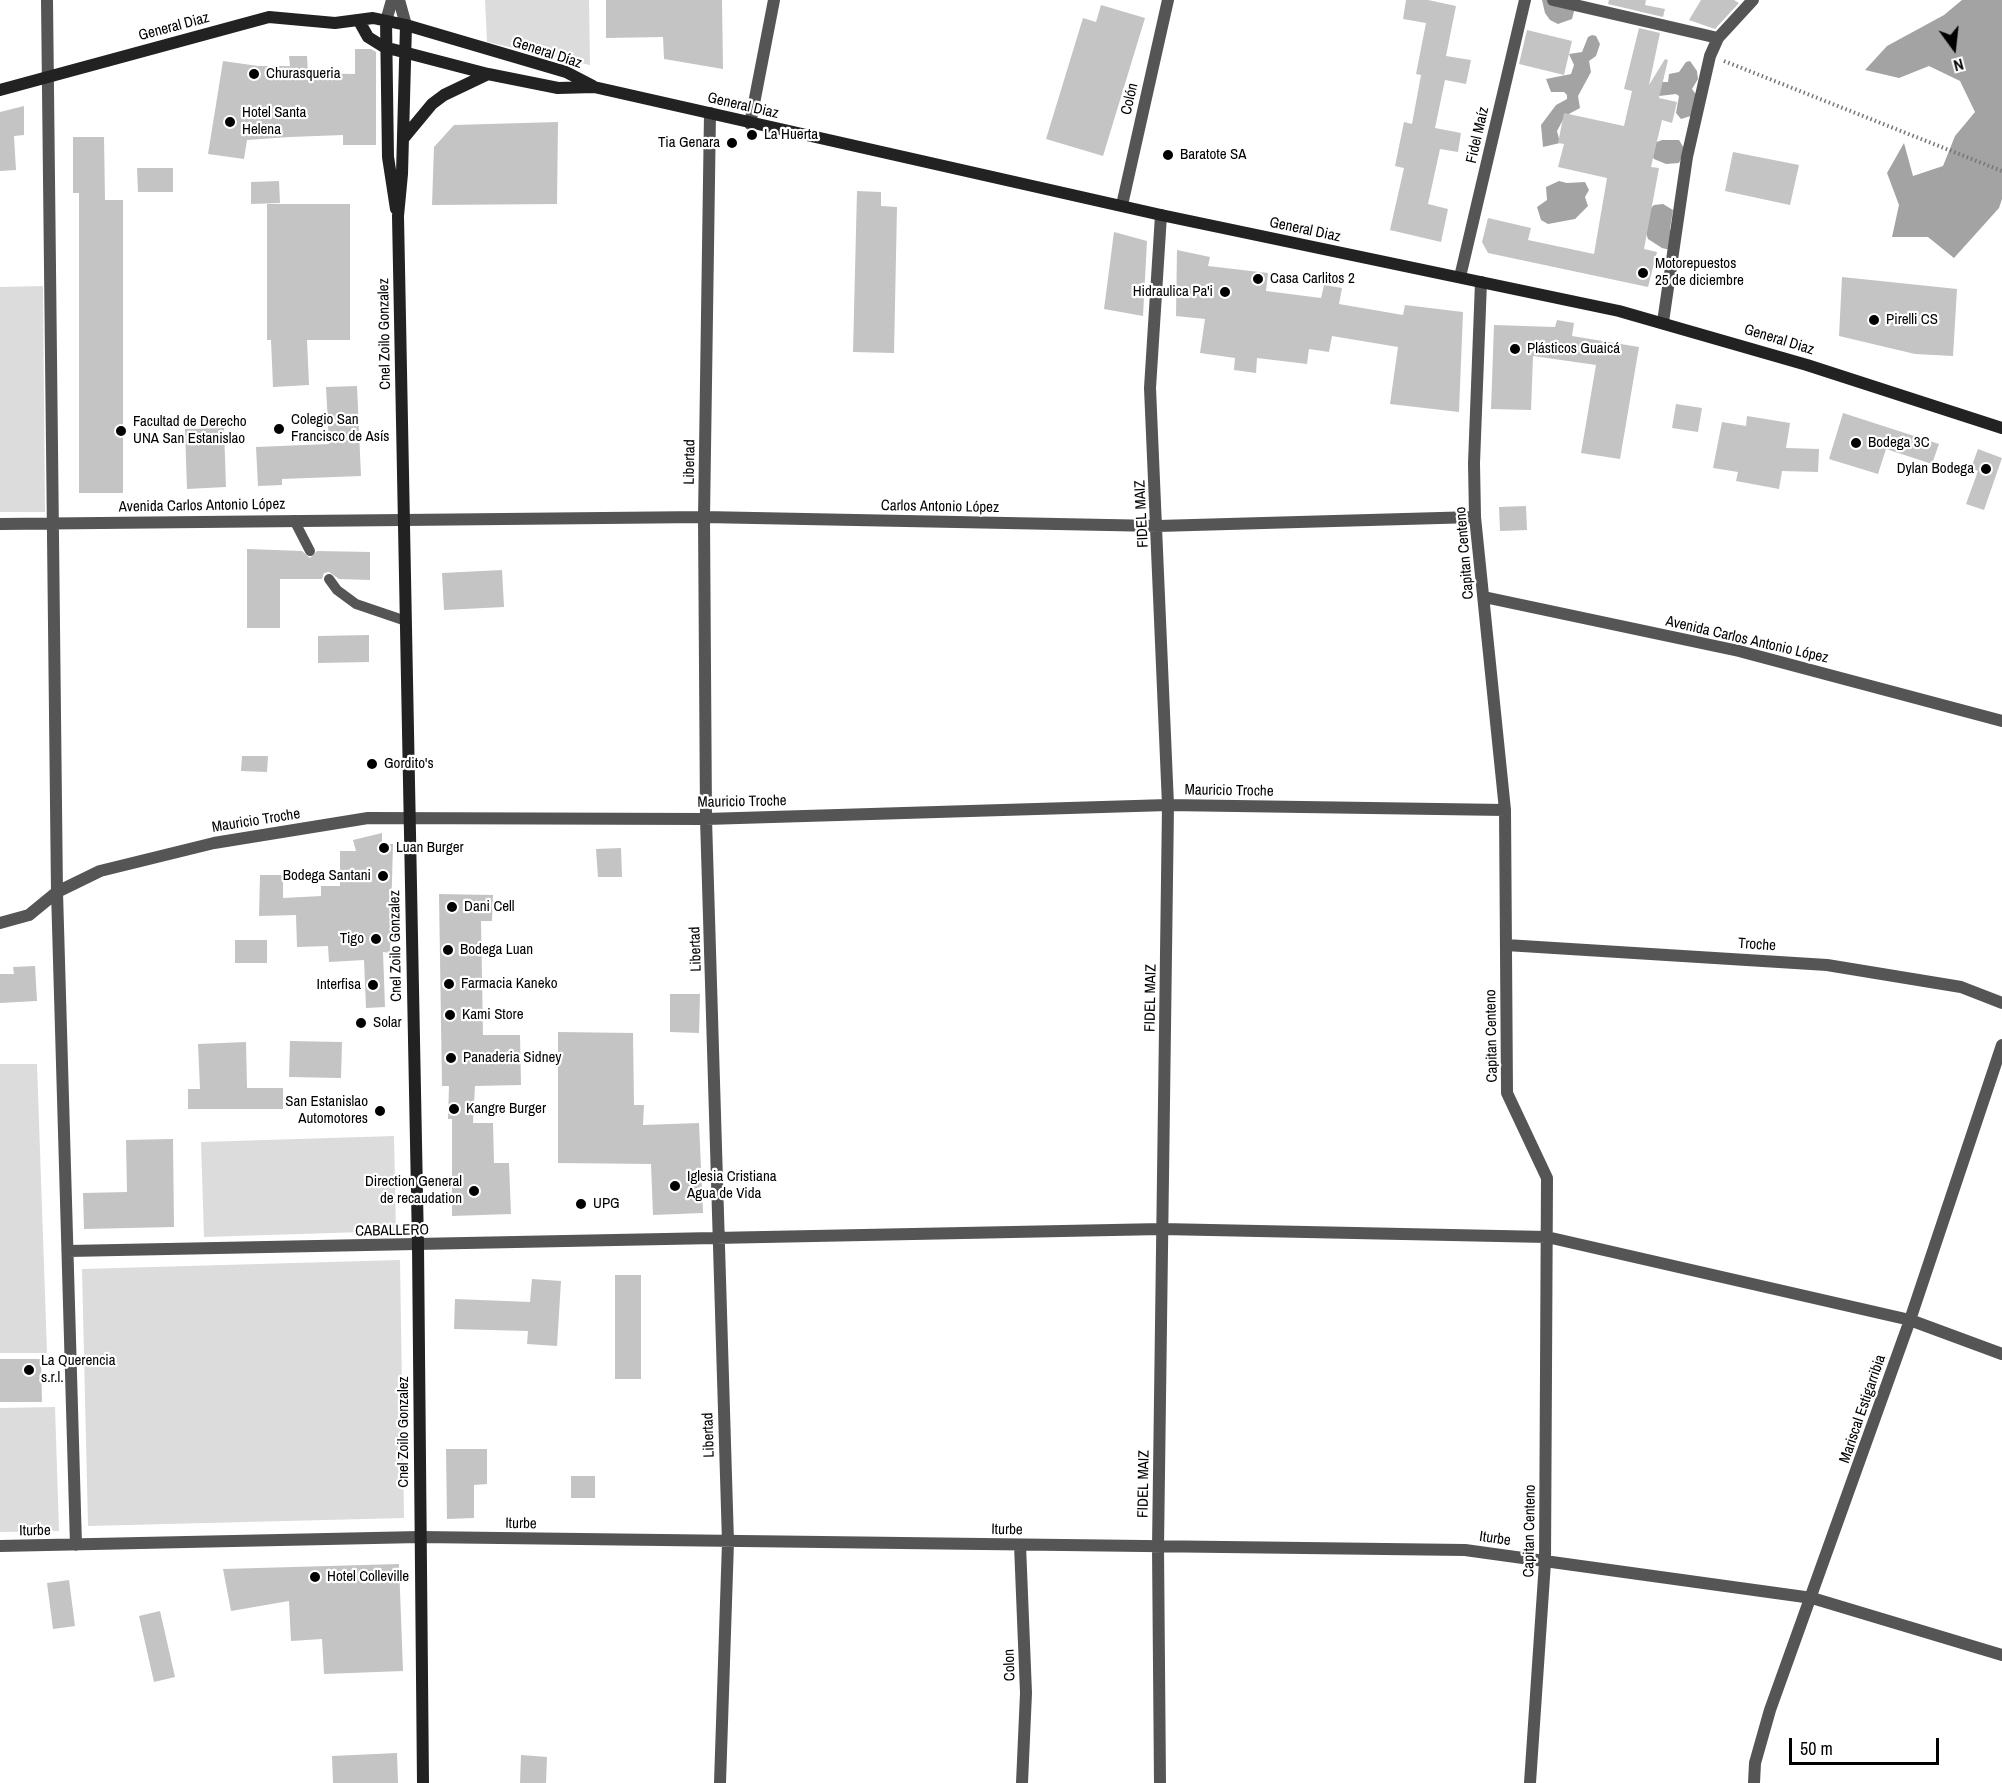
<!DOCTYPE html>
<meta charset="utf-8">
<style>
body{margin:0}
#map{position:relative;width:2002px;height:1783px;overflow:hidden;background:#fff;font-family:"Archivo Narrow",sans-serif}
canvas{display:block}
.north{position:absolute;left:1924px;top:18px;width:60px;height:60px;-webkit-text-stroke:4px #fff;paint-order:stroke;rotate:165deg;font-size:16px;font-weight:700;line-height:24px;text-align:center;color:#000}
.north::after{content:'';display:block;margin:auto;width:21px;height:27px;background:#000;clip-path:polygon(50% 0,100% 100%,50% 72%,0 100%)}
.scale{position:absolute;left:1789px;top:1738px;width:150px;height:27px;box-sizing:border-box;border:3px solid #000;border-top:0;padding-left:8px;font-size:18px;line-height:21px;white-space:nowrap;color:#000;-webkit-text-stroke:4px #fff;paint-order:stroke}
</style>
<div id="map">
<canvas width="2002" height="1783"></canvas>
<div class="north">N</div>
<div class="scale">50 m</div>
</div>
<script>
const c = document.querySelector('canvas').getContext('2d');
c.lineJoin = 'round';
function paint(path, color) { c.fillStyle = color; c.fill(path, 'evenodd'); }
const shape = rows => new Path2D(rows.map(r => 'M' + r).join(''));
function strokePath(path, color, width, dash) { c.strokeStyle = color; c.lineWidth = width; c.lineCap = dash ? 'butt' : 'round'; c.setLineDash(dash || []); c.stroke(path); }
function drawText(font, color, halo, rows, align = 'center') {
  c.font = font + ' "Archivo Narrow",sans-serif'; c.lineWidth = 4.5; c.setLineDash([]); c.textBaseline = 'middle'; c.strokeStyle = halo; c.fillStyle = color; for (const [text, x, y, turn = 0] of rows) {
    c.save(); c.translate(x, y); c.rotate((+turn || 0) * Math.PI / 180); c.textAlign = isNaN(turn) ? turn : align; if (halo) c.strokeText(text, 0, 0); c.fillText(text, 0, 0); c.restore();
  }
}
const green = shape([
 [485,0,589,0,590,65,487,42],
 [43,286,45,512,0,512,0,287],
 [0,1064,37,1064,47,1353,0,1353],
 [394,1136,396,1231,204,1237,201,1142],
 [400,1260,404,1518,88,1526,82,1269],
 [55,1407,59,1531,0,1532,0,1408]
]);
const water = shape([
 [1542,0,1577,0,1572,19,1558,24,1550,20,1545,13],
 [1962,0,2002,0,2002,199,1999,208,1954,258,1928,237,1892,237,1899,205,1887,173,1904,143,1913,176,1943,166,1955,136,1975,112,1960,81,1929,66,1899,78,1865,70,1887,46,1944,15],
 [1592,35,1596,36,1600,44,1596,56,1589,61,1591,72,1578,96,1580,108,1565,116,1557,131,1560,143,1543,147,1541,125,1556,105,1567,99,1567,95,1564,92,1551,92,1546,79,1571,74,1574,65,1569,54,1582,52,1588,37],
 [1690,61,1697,71,1698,79,1692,89,1697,96,1697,114,1681,119,1676,113,1679,96,1676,94,1659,96,1660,82,1668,82,1669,74,1679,72,1686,62],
 [1662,140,1679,140,1685,150,1679,163,1666,164,1654,159,1652,155,1654,143],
 [1559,181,1567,183,1585,182,1589,190,1585,197,1588,206,1575,219,1548,224,1541,220,1537,207,1547,200,1546,187],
 [1663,204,1673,210,1670,229,1672,232,1670,250,1662,248,1648,239,1644,227,1648,211,1654,205]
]);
const building = shape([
 [606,0,722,0,723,69,664,59,663,37,606,38],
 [1406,0,1428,0,1456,6,1446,56,1471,60,1466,84,1445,80,1435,128,1461,133,1458,152,1440,149,1428,204,1448,209,1441,242,1390,230,1404,168,1395,166,1404,122,1412,124,1421,75,1416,74,1426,23,1403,19],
 [1609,0,1646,0,1645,5,1665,9,1663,17,1608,4],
 [1701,0,1734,0,1739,3,1715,29,1689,20],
 [1101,5,1145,18,1103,156,1046,139,1083,18,1096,22],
 [1639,28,1660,33,1649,85,1665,59,1668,60,1659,98,1677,102,1672,123,1662,120,1651,167,1659,168,1644,249,1657,252,1648,287,1488,253,1482,242,1488,218,1531,228,1528,240,1594,254,1607,178,1558,167,1564,144,1558,143,1564,113,1624,126,1632,91,1624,89],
 [1527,30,1572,41,1564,75,1519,64],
 [355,49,371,49,376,52,376,145,343,145,343,135,290,137,247,140,244,159,208,154,223,61,258,66,290,66,289,56,307,56,308,73,355,74],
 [24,106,24,135,14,136,16,170,0,171,0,112],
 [558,122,557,204,432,205,434,147,454,125],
 [73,137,104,137,105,200,123,200,123,493,79,493,79,193,73,193],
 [1733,152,1799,165,1790,205,1725,191],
 [137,168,173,168,173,192,138,192],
 [279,181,280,203,251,204,251,182],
 [857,191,881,192,881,206,897,207,894,353,853,352],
 [267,204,350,204,350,340,307,340,309,385,273,387,271,340,267,340],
 [1114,232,1147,241,1143,316,1104,309],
 [1177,250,1210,257,1208,266,1268,273,1266,291,1321,298,1324,285,1342,288,1339,304,1403,315,1405,305,1463,312,1459,412,1390,404,1398,347,1332,336,1329,352,1309,349,1307,364,1257,358,1256,373,1234,370,1235,358,1200,353,1205,319,1176,316],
 [1842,277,1957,289,1953,356,1915,354,1839,336],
 [1557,320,1574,323,1572,336,1639,347,1620,459,1581,453,1596,365,1533,356,1531,410,1491,409,1494,325,1555,327],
 [357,386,361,476,282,479,282,485,258,486,256,447,329,444,326,387],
 [1676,404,1702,408,1698,432,1672,428],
 [1843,413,1939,444,1932,464,1886,449,1878,474,1829,459],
 [1747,416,1790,423,1786,448,1819,449,1818,472,1782,471,1779,489,1736,481,1738,472,1713,468,1722,422,1746,426],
 [224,428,226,487,187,489,185,429],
 [1978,449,2002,458,1984,510,1966,504,1978,471,1971,468],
 [1526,506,1527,530,1500,531,1499,507],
 [247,549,302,551,310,558,317,551,370,552,370,580,339,579,329,572,324,573,322,579,280,579,280,628,247,628],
 [502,570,504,607,444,610,442,573],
 [369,635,369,662,318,663,318,636],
 [242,756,268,756,267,772,241,771],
 [382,833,382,844,393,844,390,953,383,952,385,1007,366,1008,364,960,329,962,328,946,297,947,296,915,259,916,260,875,283,875,283,898,321,896,321,886,340,886,340,851,356,851,353,840],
 [621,848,622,877,598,877,596,849],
 [439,894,493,895,492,921,481,921,483,1035,520,1035,521,1085,475,1086,473,1123,493,1123,494,1163,509,1163,511,1214,452,1216,452,1119,448,1119,449,1086,442,1086],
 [235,940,267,940,267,963,235,963],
 [35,966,37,1001,0,1003,0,974,14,974,13,967],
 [670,994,700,994,699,1033,670,1032],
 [558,1032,633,1033,634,1105,644,1105,643,1125,699,1123,703,1213,653,1215,651,1164,558,1163],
 [290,1041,342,1042,341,1078,289,1077],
 [246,1042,247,1088,283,1088,283,1109,188,1109,188,1089,200,1089,198,1044],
 [173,1139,174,1227,84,1229,83,1193,127,1192,126,1140],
 [615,1275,641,1275,641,1379,615,1379],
 [532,1279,561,1281,557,1346,527,1344,528,1331,454,1329,455,1299,530,1302],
 [0,1359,41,1359,42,1402,0,1402],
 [446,1449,487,1449,487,1484,474,1485,474,1518,447,1519],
 [571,1476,595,1476,595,1498,571,1498],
 [399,1564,403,1671,324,1674,322,1639,291,1641,289,1601,231,1611,223,1569],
 [69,1580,75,1626,53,1629,47,1583],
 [160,1611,175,1677,154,1682,139,1616],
 [397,1753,398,1783,333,1783,332,1756],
 [521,1755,547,1757,546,1783,520,1783]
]);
const path = shape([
 [1724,61,2002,171]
]);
const lane = shape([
 [294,520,310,551],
 [329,579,337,590,356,604,406,621]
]);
const street = shape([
 [47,0,57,892,76,1545],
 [399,0,406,25],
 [1553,0,1718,38],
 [386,21,392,0],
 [710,113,704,517,706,819,728,1542,720,1783],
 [750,124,774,0],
 [1122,205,1168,0],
 [1460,277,1525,0],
 [1481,282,1474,463,1475,517,1505,810,1507,1093,1547,1178,1545,1562,1530,1783],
 [1663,322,1687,157,1710,56,1718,38,1753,0],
 [0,524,704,517,1158,526,1475,517],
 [1484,597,1739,651,2002,721],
 [0,923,29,915,57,892,100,871,214,843,368,818,706,819,1168,805,1505,810],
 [1506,945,1827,965,1961,987,2002,1003],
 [68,1251,1162,1229,1547,1237,1910,1320,2002,1354],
 [1020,1545,1026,1693,1022,1783],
 [0,1546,420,1537,1465,1550,1812,1598,2002,1655],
 [1160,1783,1158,1547,1168,805,1150,388,1161,215],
 [1754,1783,1755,1763,1770,1710,1910,1320,2002,1045]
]);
const secondary = shape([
 [359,21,368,37,384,47,488,74,558,88,594,87,1161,215,1619,311,1807,365,2002,428],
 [386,21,388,157,396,209],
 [406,25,402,174,398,216,418,1245,423,1783],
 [0,90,269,17,335,23,373,18,406,25,566,72,593,86],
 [403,139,432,104,444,95,488,74]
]);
const markers = [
 [254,74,6,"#000"],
 [230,122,6,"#000"],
 [752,135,6,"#000"],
 [732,143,6,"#000"],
 [1168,155,6,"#000"],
 [1643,273,6,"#000"],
 [1258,279,6,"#000"],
 [1225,292,6,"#000"],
 [1874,320,6,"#000"],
 [1515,349,6,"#000"],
 [279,429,6,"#000"],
 [121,431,6,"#000"],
 [1856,443,6,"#000"],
 [1986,469,6,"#000"],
 [372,764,6,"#000"],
 [384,848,6,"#000"],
 [383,876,6,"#000"],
 [452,907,6,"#000"],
 [376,939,6,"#000"],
 [448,950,6,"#000"],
 [449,984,6,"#000"],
 [373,985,6,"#000"],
 [450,1015,6,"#000"],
 [361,1023,6,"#000"],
 [451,1058,6,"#000"],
 [454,1109,6,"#000"],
 [380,1111,6,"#000"],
 [675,1186,6,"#000"],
 [474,1191,6,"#000"],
 [581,1204,6,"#000"],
 [29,1370,6,"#000"],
 [315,1577,6,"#000"]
];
const streetNames = [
 ["General Diaz",174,27,-15],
 ["General Díaz",547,53,18],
 ["Colón",1130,99,-77],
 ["General Diaz",743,106,13],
 ["Fidel Maíz",1478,135,-77],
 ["General Diaz",1305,230,12],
 ["Cnel Zoilo Gonzalez",385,334,-91],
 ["General Diaz",1779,340,17],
 ["Libertad",690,462,-89],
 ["Avenida Carlos Antonio López",202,506,-1],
 ["Carlos Antonio López",940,507,1],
 ["FIDEL MAIZ",1142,514,-93],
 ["Capitan Centeno",1465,553,-95],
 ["Avenida Carlos Antonio López",1747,640,13],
 ["Mauricio Troche",1229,791,1],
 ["Mauricio Troche",742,802,-1],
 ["Mauricio Troche",256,821,-9],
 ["Troche",1757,945,4],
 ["Cnel Zoilo Gonzalez",396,946,-91],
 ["Libertad",696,949,-92],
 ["FIDEL MAIZ",1151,998,-89],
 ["Capitan Centeno",1492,1036,-91],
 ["CABALLERO",392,1231,-1],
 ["Mariscal Estigarribia",1863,1409,-71],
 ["Cnel Zoilo Gonzalez",404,1432,-90],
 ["Libertad",709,1435,-92],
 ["FIDEL MAIZ",1144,1484,-89],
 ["Iturbe",521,1524,1],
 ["Iturbe",1007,1530,1],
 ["Iturbe",35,1531,-1],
 ["Capitan Centeno",1530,1531,-89],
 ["Iturbe",1495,1539,8],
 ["Colon",1010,1665,-92]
];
const poiNames = [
 ["Churasqueria",266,74],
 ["Hotel Santa",242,113],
 ["Helena",242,130],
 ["La Huerta",764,135],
 ["Tia Genara",720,143,"right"],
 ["Baratote SA",1180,155],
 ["Motorepuestos",1655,264],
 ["25 de diciembre",1655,281],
 ["Casa Carlitos 2",1270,279],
 ["Hidraulica Pa'i",1213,292,"right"],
 ["Pirelli CS",1886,320],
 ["Plásticos Guaicá",1527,349],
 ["Colegio San",291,420],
 ["Francisco de Asís",291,437],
 ["Facultad de Derecho",133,422],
 ["UNA San Estanislao",133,439],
 ["Bodega 3C",1868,443],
 ["Dylan Bodega",1974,469,"right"],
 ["Gordito's",384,764],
 ["Luan Burger",396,848],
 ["Bodega Santani",371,876,"right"],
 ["Dani Cell",464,907],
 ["Tigo",364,939,"right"],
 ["Bodega Luan",460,950],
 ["Farmacia Kaneko",461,984],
 ["Interfisa",361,985,"right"],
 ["Kami Store",462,1015],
 ["Solar",373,1023],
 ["Panaderia Sidney",463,1058],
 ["San Estanislao",368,1102,"right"],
 ["Automotores",368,1119,"right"],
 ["Kangre Burger",466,1109],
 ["Iglesia Cristiana",687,1177],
 ["Agua de Vida",687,1194],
 ["Direction General",462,1182,"right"],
 ["de recaudation",462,1199,"right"],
 ["UPG",593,1204],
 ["La Querencia",41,1361],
 ["s.r.l.",41,1378],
 ["Hotel Colleville",327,1577]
];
paint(green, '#dcdcdc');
paint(water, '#a3a3a3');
paint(building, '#c4c4c4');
strokePath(path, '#777', 4, [1.5, 3]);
strokePath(lane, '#555', 10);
strokePath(street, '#555', 12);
strokePath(secondary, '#222', 12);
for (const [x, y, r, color] of markers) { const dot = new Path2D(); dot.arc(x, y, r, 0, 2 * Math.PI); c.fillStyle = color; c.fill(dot); strokePath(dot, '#fff', 2); }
drawText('15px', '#000', '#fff', streetNames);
drawText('15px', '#000', '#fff', poiNames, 'left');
</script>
